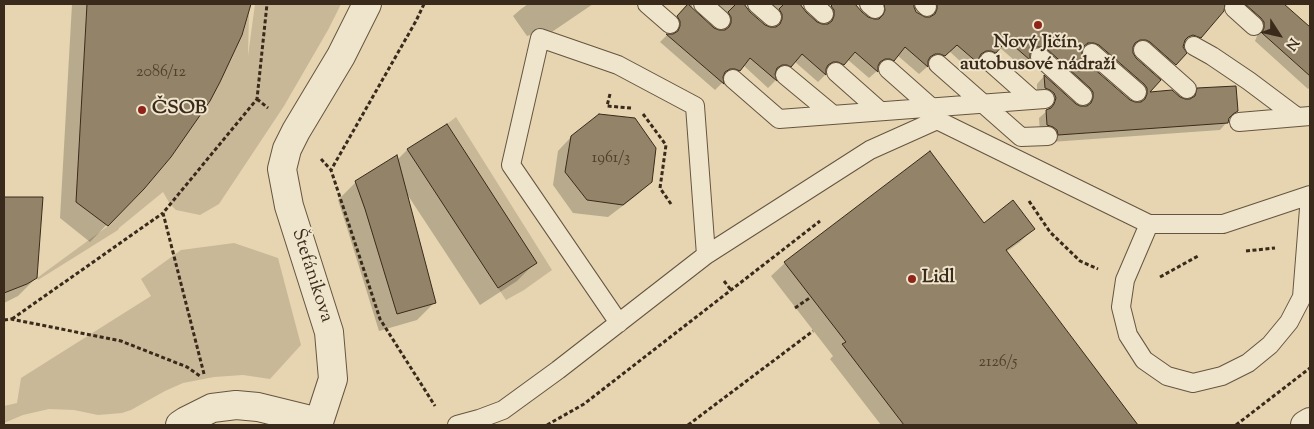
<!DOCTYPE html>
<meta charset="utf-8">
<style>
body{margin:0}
#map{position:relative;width:1314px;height:429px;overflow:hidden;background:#e6d5b0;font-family:"Sorts Mill Goudy",serif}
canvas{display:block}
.frame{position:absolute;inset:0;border:5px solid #3a2a1b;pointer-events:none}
.north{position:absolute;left:1254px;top:10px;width:50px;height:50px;-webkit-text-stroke:4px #efe4cc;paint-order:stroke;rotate:125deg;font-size:14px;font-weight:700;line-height:20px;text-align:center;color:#3a2a1b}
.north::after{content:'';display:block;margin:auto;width:18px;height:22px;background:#3a2a1b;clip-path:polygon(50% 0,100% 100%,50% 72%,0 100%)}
</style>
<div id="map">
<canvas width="1314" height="429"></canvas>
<div class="frame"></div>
<div class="north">N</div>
</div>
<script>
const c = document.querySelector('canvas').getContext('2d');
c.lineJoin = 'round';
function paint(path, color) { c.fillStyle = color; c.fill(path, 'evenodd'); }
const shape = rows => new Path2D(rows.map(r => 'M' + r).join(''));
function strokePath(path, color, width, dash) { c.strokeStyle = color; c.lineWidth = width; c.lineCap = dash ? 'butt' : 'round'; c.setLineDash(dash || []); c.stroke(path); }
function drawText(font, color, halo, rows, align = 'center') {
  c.font = font + ' "Sorts Mill Goudy",serif'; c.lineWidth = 4; c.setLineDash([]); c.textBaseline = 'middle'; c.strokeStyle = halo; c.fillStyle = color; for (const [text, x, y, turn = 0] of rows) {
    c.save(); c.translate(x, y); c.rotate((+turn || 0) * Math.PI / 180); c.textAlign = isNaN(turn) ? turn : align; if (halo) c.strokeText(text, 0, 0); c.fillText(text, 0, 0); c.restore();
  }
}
const green = shape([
 [255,4,341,4,328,30,284,106,219,204,200,215,176,210,170,204,163,192,119,228,118,230,38,280,37,278,108,226,144,189,171,157,198,118,220,82,242,35,249,13,248,56],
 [456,117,552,270,524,290,506,300,498,288,536,263,447,124],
 [234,243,278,258,301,345,270,379,243,375,214,377,183,383,165,391,131,410,122,413,98,415,74,410,49,409,23,415,4,423,4,406,17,403,21,378,151,296,141,279,181,250]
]);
const shadow = shape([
 [72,4,249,4,241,35,156,174,90,242,60,218],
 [528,4,593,4,543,38,535,35,530,35,527,36,513,16,521,9],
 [687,4,692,4,692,8,713,29,724,31,724,24,703,4,745,4,746,8,765,26,775,28,775,21,757,4,798,4,802,7,805,13,816,23,827,25,827,19,824,15,833,4,853,4,868,18,878,20,878,13,881,4,908,4,919,15,930,18,929,4,964,4,971,10,977,4,1019,4,1023,7,1026,4,1282,4,1310,29,1310,87,1308,89,1255,41,1257,36,1257,30,1229,5,1223,5,1200,37,1192,45,1185,42,1183,43,1182,47,1185,53,1167,71,1138,47,1132,47,1132,54,1159,80,1147,93,1189,100,1190,97,1198,89,1237,111,1228,119,1227,122,1220,130,1051,142,1040,133,1039,118,1048,110,1048,106,1037,96,1037,84,1044,76,1075,105,1080,107,1086,107,1086,100,1034,54,1029,54,1029,59,1021,66,999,47,987,60,983,58,978,58,978,63,970,70,949,51,937,63,931,61,926,61,927,67,919,74,897,55,886,67,882,66,876,66,877,71,869,78,847,59,835,71,830,69,824,69,825,75,818,82,794,61,783,73,779,72,774,72,773,74,775,81,768,88,743,65,731,78,726,76,722,76,722,83,715,90,660,42,667,35,673,35,673,29,670,24],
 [1081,50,1086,50,1140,96,1140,102,1135,104,1130,101,1084,62,1081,57],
 [447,126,535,263,517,281,480,305,407,194,435,302,417,320,379,331,347,228,338,200,356,182,397,160,407,150],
 [571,137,651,182,637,195,608,217,573,213,553,185,558,151],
 [929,153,984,224,1033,229,1020,242,1006,252,1137,425,881,425,830,359,833,356,771,276,785,263],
 [4,198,41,198,36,278,18,296,4,303]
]);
const building = shape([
 [87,4,251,4,242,35,220,82,210,101,171,157,144,189,108,226,76,202,87,4],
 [688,4,714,28,719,30,725,30,729,27,731,23,731,17,728,12,736,4,744,4,750,12,765,25,770,27,776,27,780,24,782,19,782,14,779,9,784,4,800,4,806,12,817,22,822,24,828,24,832,21,834,16,834,10,831,6,833,4,855,4,862,12,868,17,874,19,879,19,883,15,885,10,884,4,914,4,914,7,916,12,925,17,930,17,935,14,937,9,937,4,1225,4,1224,11,1201,38,1193,35,1188,37,1185,40,1183,47,1187,53,1176,65,1150,42,1146,40,1140,40,1135,43,1133,47,1133,53,1136,58,1161,80,1150,92,1172,90,1180,97,1185,99,1190,99,1195,96,1197,88,1236,86,1238,111,1233,114,1229,118,1228,123,1058,135,1057,130,1053,127,1047,125,1046,110,1051,108,1054,104,1056,98,1054,93,1050,90,1045,88,1044,75,1076,104,1080,106,1087,106,1091,103,1093,98,1093,92,1090,88,1047,49,1042,47,1036,47,1032,50,1030,54,1030,60,1007,40,996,53,991,51,986,51,981,54,979,58,979,64,957,45,945,56,940,54,935,54,930,57,928,61,928,67,905,47,894,61,890,59,885,59,880,62,878,66,878,72,855,52,844,65,838,62,833,62,828,65,826,69,826,75,802,54,791,67,787,65,782,65,777,68,775,74,777,81,750,58,740,71,735,69,730,69,725,72,723,77,724,84,666,34,673,34,678,31,680,26,680,21,677,16,688,4],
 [1088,43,1094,43,1099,45,1144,84,1147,88,1147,94,1145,99,1141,102,1135,102,1130,100,1085,61,1082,57,1082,51,1084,46,1088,43],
 [1245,4,1284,4,1310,27,1310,76,1262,33,1264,28,1264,22,1261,18,1245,4],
 [599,114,635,118,656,148,652,182,623,205,587,200,565,172,571,136,599,114],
 [447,124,537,263,498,288,407,149,447,124],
 [930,151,984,223,1013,200,1035,229,1006,250,1138,425,904,425,842,344,846,342,784,262,930,151],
 [397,155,436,303,397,314,365,209,355,181,397,155],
 [4,197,43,197,37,278,27,284,4,293,4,197]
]);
const path = shape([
 [424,4,416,21,331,170,380,319,435,406],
 [610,94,607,106,631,108],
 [257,99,268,108],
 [643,114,666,145,660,188,671,204],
 [321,159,331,170],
 [1029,201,1050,232,1080,261,1098,269],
 [1246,251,1275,248],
 [1160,277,1198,256],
 [724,281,731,290],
 [795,308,811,297],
 [12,319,163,213],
 [4,320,11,319,121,341,187,367,200,376],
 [204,374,163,213,257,99,267,4],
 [547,425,584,404,820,221],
 [688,425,813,331],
 [1236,425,1310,368]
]);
const service = shape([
 [647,4,670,24],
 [703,4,721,20],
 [757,4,772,17],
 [813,4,824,14],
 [869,4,875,9],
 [924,4,927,7],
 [1234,8,1254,26],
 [1194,46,1212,56,1249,81,1297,117],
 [1143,50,1187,89],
 [1092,53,1137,92],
 [1040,57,1083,96],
 [989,61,1033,100],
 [938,64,1021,137,1048,136],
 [888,69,932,108],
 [836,72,880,111],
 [785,75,832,114],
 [733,79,779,119,1045,99],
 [1239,122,1310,116],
 [1149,224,1125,280,1121,307,1128,335,1144,360,1167,376,1193,383,1222,376,1248,363,1270,345,1289,322,1302,297,1310,196],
 [619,323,511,165,540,38,618,65,695,106,706,255],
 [457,425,479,419,503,410,558,370,706,255,870,150,937,120,1149,224,1223,224,1310,195]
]);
const minor = shape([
 [180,425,186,421,212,408,236,405,258,407,319,422,333,379,329,332,289,206,282,169,287,149,296,131,341,56,367,4],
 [1305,425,1310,422]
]);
const markers = [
 [1038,25,5,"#8f2418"],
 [142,110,5,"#8f2418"],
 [912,279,5,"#8f2418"]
];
const numberNames = [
 ["2086/12",161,73],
 ["1961/3",611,159],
 ["2126/5",998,363]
];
const poiNames = [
 ["Nový Jičín,",1038,44,"center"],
 ["autobusové nádraží",1038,66,"center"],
 ["ČSOB",152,110],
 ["Lidl",922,279]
];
const streetNames = [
 ["Štefánikova",311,276,72]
];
paint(green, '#c9b897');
paint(shadow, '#0003');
paint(building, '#938368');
strokePath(building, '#3a2a1b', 1);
strokePath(service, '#655540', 20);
strokePath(minor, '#655540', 30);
strokePath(path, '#3a2a1b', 3, [4, 2.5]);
strokePath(service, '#efe4cc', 18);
strokePath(minor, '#efe4cc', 28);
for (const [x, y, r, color] of markers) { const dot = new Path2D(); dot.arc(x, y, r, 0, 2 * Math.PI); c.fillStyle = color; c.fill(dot); strokePath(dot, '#efe4cc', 2); }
drawText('16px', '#50402e', null, numberNames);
drawText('bold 19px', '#3a2a1b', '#efe4cc', poiNames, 'left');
drawText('19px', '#3a2a1b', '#efe4cc', streetNames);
</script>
